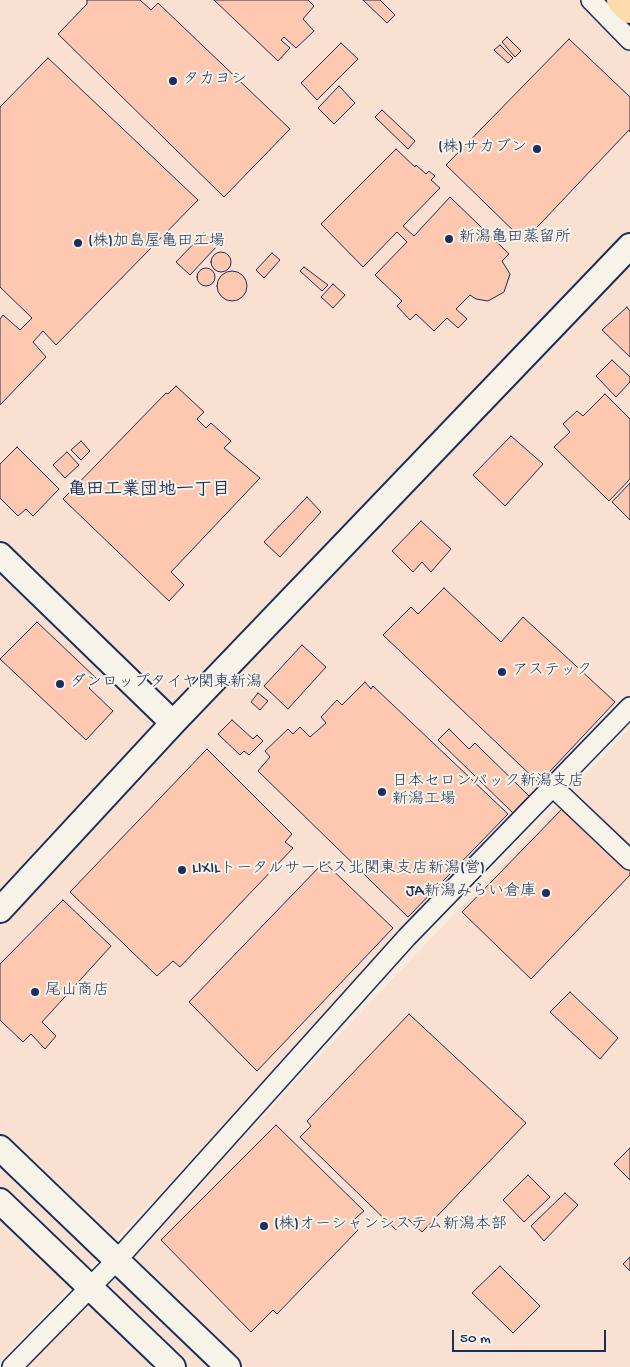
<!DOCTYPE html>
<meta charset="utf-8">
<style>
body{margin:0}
#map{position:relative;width:630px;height:1367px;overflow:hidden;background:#f8eadd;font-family:"Gochi Hand",sans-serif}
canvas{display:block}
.scale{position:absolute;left:452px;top:1330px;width:154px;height:22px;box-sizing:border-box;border:2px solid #1b2f5e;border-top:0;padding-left:6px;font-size:15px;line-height:18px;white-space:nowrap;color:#1b2f5e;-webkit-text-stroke:4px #f7f3e8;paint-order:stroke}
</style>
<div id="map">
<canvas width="630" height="1367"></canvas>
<div class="scale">50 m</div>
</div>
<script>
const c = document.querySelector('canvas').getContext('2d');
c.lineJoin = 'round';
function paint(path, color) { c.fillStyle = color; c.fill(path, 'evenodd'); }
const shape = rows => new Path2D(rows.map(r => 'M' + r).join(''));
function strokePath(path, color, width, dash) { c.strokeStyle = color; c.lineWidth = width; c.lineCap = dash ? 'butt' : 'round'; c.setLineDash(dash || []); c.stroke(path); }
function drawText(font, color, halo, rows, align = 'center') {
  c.font = font + ' "Gochi Hand","Klee One",sans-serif'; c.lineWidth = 4; c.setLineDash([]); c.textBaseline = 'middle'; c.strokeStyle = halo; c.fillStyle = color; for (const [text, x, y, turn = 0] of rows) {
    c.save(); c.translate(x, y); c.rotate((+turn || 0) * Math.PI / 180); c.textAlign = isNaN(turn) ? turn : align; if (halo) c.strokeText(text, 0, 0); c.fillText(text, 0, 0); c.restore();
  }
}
const built = shape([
 [0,0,583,0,630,48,630,700,0,1361],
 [630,728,630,1367,26,1367]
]);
const building = shape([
 [87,0,140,0,151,10,158,3,290,129,224,197,58,34,87,4,87,0],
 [214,0,308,0,314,6,303,19,314,31,296,48,284,37,281,40,290,48,278,61,214,0],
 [363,0,380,0,395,15,387,23,363,0],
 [507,37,521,51,515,57,502,42,507,37],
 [569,39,630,97,630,132,629,130,524,241,446,165,569,39],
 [341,43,358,59,317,100,301,83,341,43],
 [500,45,513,58,508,63,494,50,500,45],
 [48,58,198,200,56,345,43,331,33,342,46,357,0,405,0,319,3,315,20,330,32,318,0,287,0,107,48,58],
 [339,86,355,103,334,124,318,108,339,86],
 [382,110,415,141,408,149,375,117,382,110],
 [396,149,415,167,416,165,426,174,429,171,435,176,431,180,440,188,403,226,414,236,450,197,509,254,502,261,510,274,504,292,488,301,476,299,470,295,456,309,467,319,458,328,447,318,434,331,416,314,410,320,397,306,402,301,375,275,407,242,397,232,363,267,321,224,396,149],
 [204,233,218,245,190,275,176,262,204,233],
 '211 262a10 10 0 1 1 20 0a10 10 0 1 1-20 0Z',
 [272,253,280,260,264,278,256,270,272,253],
 [304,267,328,285,322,291,300,271,304,267],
 '197 277a9 9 0 1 1 18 0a9 9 0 1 1-18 0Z',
 '217 286a15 15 0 1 1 30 0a15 15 0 1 1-30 0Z',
 [333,284,345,295,333,308,321,297,333,284],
 [627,307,630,311,630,357,602,330,627,307],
 [612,360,630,377,630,382,616,397,596,376,612,360],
 [176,386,204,412,197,419,206,428,211,423,231,441,224,448,260,478,171,572,184,585,169,601,63,499,166,393,168,394,176,386],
 [605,394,630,419,630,479,609,501,554,447,570,432,563,424,577,411,583,416,605,394],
 [511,436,543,464,505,506,473,475,511,436],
 [81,441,90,451,81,460,71,450,81,441],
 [17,447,59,489,33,516,26,509,18,516,0,498,0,464,17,447],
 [67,452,79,465,65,478,53,465,67,452],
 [630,483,630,520,612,502,630,483],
 [307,497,321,512,280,557,264,542,307,497],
 [421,521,451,549,431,572,422,562,413,572,392,551,421,521],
 [444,588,501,642,523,617,615,702,539,783,383,635,411,607,418,614,444,588],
 [37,622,97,679,89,688,113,711,86,740,0,659,37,622],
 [302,645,326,667,288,709,264,686,302,645],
 [365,682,371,689,373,686,508,814,408,917,258,771,270,757,265,751,288,729,293,734,300,727,310,737,326,723,321,717,337,700,342,705,365,682],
 [258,693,268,701,260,710,251,702,258,693],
 [232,720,253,739,257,735,263,741,249,755,244,751,240,755,218,734,232,720],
 [449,729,469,749,475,743,529,796,513,813,438,740,449,729],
 [207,749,292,834,285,842,293,848,180,967,173,961,157,976,70,892,207,749],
 [563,808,630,869,630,875,531,979,462,912,563,808],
 [324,862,393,928,257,1071,189,1002,324,862],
 [63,900,111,946,42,1022,56,1036,45,1049,31,1034,23,1042,0,1020,0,964,63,900],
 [570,992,618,1038,600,1059,550,1012,570,992],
 [409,1014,526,1123,422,1232,408,1219,396,1230,300,1137,311,1126,307,1121,409,1014],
 [276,1125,364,1211,350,1223,358,1230,277,1314,273,1310,251,1332,161,1240,276,1125],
 [630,1148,630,1180,614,1164,630,1148],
 [528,1175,550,1197,524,1222,503,1200,528,1175],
 [565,1193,578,1205,544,1241,531,1226,565,1193],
 [630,1257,630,1271,623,1264,630,1257],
 [500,1266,540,1306,513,1333,472,1293,500,1266]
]);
const minor = shape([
 [591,0,630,40],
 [553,787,630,860],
 [12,1367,117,1260,407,937,630,707]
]);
const tertiary = shape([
 [0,555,173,723],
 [0,910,173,723,630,246],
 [0,1148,228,1367],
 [0,1201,173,1367]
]);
const trunk = shape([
 [621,0,630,9]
]);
const markers = [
 [173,81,5,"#1b2f5e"],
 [537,149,5,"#1b2f5e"],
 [449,239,5,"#1b2f5e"],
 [78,243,5,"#1b2f5e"],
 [502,672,5,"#1b2f5e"],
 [60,684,5,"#1b2f5e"],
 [382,792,5,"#1b2f5e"],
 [182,870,5,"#1b2f5e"],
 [546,893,5,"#1b2f5e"],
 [35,992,5,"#1b2f5e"],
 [264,1226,5,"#1b2f5e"]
];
const poiNames = [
 ["タカヨシ",183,81],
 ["(株)サカブン",527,149,"right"],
 ["新潟亀田蒸留所",459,239],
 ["(株)加島屋亀田工場",88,243],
 ["アステック",512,672],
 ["ダンロップタイヤ関東新潟",70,684],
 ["日本セロンパック新潟支店",392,783],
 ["新潟工場",392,801],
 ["LIXILトータルサービス北関東支店新潟(営)",192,870],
 ["JA新潟みらい倉庫",536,893,"right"],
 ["尾山商店",45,992],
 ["(株)オーシャンシステム新潟本部",274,1226]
];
const neighbourhoodNames = [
 ["亀田工業団地一丁目",149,491]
];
paint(built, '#fae0d0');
paint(building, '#fec8b0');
strokePath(building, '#1b2f5e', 1);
strokePath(minor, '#1b2f5e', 22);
strokePath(tertiary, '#1b2f5e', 28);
strokePath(trunk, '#1b2f5e', 31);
strokePath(minor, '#f7f3e8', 19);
strokePath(tertiary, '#f7f3e8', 24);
strokePath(trunk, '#fedbac', 28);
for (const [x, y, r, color] of markers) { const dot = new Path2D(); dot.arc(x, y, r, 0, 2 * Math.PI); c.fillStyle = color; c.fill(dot); strokePath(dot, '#f7f3e8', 2); }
drawText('16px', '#1b2f5e', '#f7f3e8', poiNames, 'left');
drawText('bold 18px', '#1b2f5e', '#f7f3e8', neighbourhoodNames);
</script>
